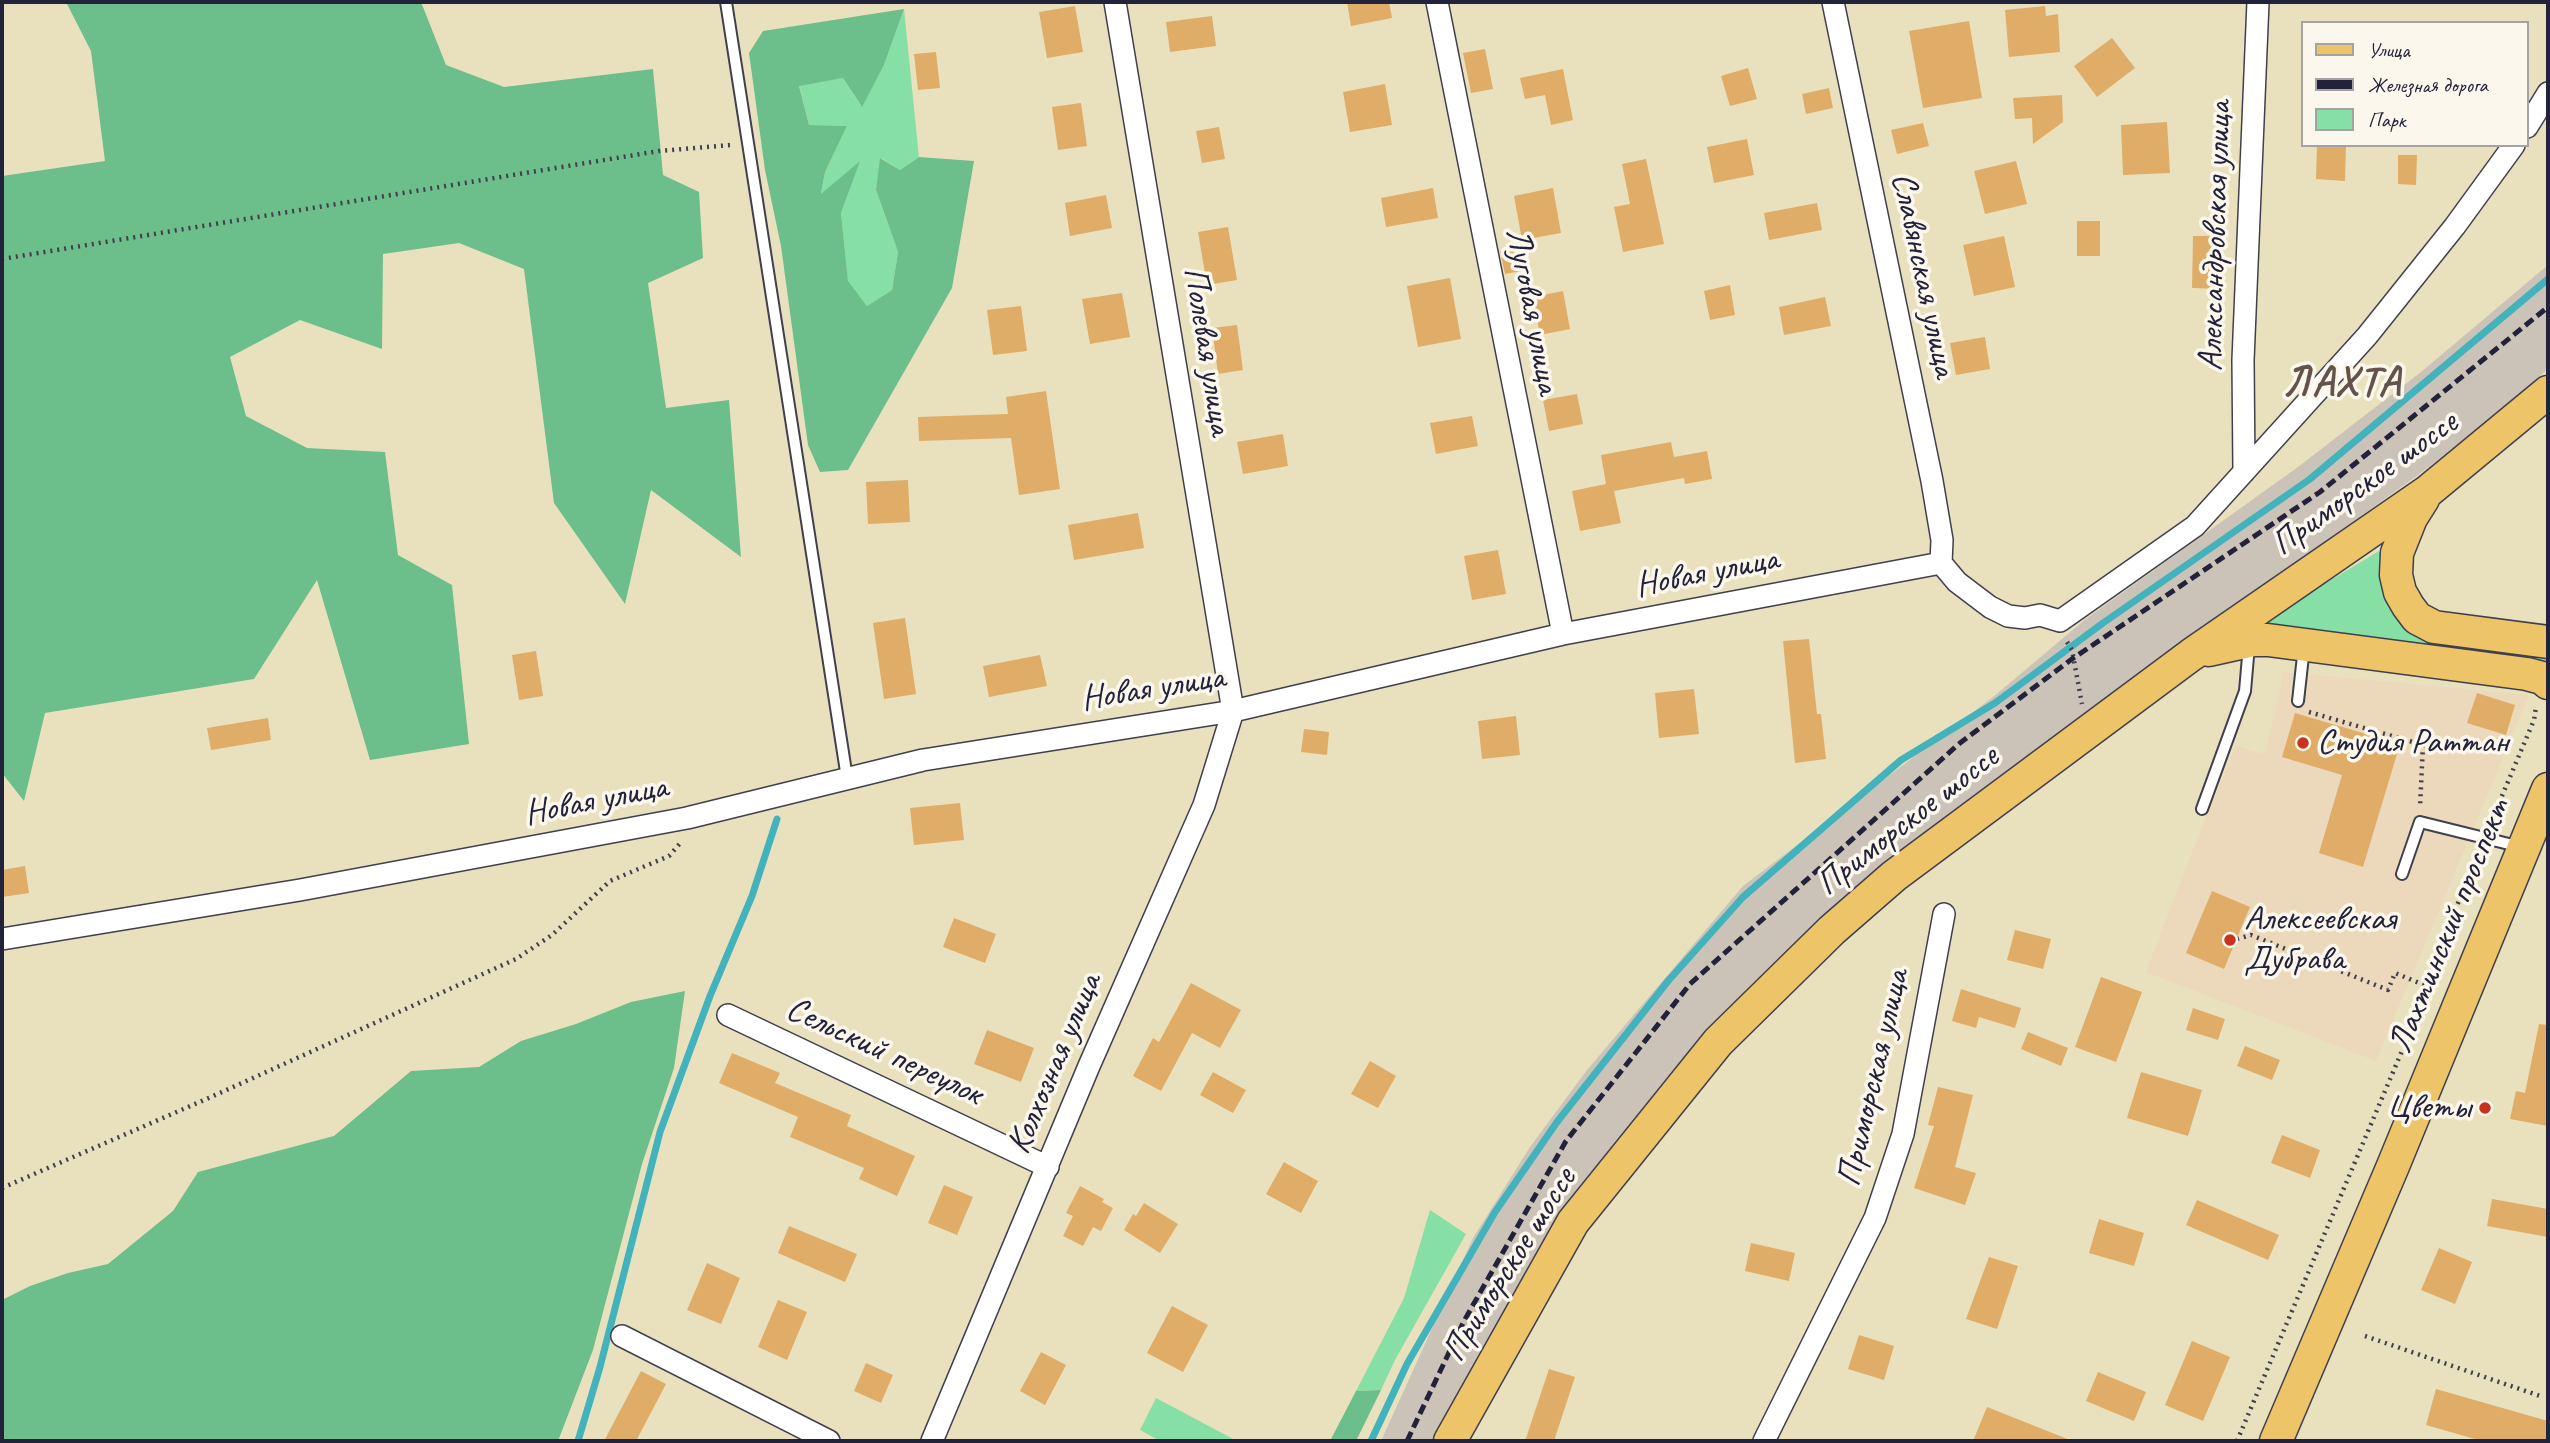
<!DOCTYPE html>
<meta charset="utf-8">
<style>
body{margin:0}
#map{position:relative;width:2550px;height:1443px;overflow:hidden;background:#e9e1bd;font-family:Caveat,sans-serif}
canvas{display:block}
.frame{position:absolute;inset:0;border:4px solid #22223b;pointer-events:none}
.legend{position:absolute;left:2301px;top:21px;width:228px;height:126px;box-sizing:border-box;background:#fbf7ec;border:2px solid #a4a2a5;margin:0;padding:9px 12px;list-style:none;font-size:21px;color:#22223b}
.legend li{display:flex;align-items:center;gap:14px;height:35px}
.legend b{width:35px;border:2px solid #a4a2a5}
</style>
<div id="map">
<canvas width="2550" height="1443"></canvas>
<div class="frame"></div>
<ul class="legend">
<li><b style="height:9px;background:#eec469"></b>Улица</li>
<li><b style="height:9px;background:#22223b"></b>Железная дорога</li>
<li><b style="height:19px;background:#86e0a5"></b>Парк</li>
</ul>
</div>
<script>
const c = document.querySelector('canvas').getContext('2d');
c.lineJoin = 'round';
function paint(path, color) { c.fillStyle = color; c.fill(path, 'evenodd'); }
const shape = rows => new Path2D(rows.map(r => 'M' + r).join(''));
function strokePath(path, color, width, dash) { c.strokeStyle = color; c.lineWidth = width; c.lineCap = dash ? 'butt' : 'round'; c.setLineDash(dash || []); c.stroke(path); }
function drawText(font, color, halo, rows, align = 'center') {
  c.font = font + ' Caveat,sans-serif'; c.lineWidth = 7; c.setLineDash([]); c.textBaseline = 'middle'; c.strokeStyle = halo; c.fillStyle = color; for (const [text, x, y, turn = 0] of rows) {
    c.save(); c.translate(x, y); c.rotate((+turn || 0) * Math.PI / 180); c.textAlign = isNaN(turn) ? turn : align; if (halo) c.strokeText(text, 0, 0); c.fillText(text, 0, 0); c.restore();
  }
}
const built = shape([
 [2284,672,2529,695,2376,1061,2146,972,2199,834,2236,746,2265,754]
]);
const industrial = shape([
 [2548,265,2548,368,2527,389,2425,470,2152,666,1719,1026,1442,1441,1381,1441,1473,1238,1530,1147,1587,1070,1743,886,1993,697,2087,618,2298,467,2421,372]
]);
const green = shape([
 [904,9,919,157,900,170,881,158,876,190,898,252,892,290,867,306,848,282,841,213,859,162,821,195,825,172,847,126,809,125,799,85,843,78,861,106,884,65],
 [2379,551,2382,555,2381,572,2382,591,2389,604,2399,617,2455,644,2454,652,2263,627,2263,621],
 [2473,646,2548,655,2548,670,2472,654],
 [1430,1210,1466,1234,1395,1360,1381,1390,1356,1391,1404,1298],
 [1156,1398,1237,1441,1160,1441,1140,1430]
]);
const forest = shape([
 [66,2,421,2,446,65,504,87,653,69,663,175,699,192,703,258,648,283,666,408,729,400,741,557,651,490,625,604,554,503,524,269,459,243,383,254,382,349,300,320,230,357,246,416,307,448,385,452,398,555,452,585,469,744,370,760,317,580,254,679,45,713,24,801,2,773,2,176,105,161,91,51],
 [904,9,884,65,862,107,843,78,799,86,809,125,847,126,825,172,821,194,860,161,841,213,848,281,867,306,892,290,898,252,876,190,880,158,900,170,919,157,974,161,952,288,848,470,820,472,808,445,781,246,765,170,749,53,763,31],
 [685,991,674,1068,642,1164,593,1350,558,1441,2,1441,2,1300,30,1286,68,1273,108,1264,173,1211,198,1172,334,1136,411,1071,479,1067,521,1041,576,1024,631,1002],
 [1381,1390,1356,1441,1330,1441,1356,1391]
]);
const stream = shape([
 [578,1441,600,1367,660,1132,710,996,752,896,777,819],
 [1371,1441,1407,1364,1495,1212,1557,1122,1668,981,1743,897,1901,760,1995,703,2103,623,2310,479,2548,279]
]);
const building = shape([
 [1347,2,1389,2,1392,18,1351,26],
 [1075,6,1083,52,1047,58,1039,12],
 [2045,6,2046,16,2058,14,2060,52,2009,57,2005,10],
 [1212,16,1216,46,1170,52,1166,22],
 [1969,21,1982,98,1923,108,1909,31],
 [2112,38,2135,68,2097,97,2074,66],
 [1485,49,1493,89,1471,93,1463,53],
 [936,52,940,88,918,90,914,54],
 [1748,68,1757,99,1730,106,1721,76],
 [1563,69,1573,120,1551,125,1545,95,1525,99,1520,78],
 [1385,84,1392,125,1350,132,1343,92],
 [1829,88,1833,108,1806,114,1802,94],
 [2062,95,2063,122,2033,144,2032,118,2015,119,2013,98],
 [1081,103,1087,146,1058,150,1052,107],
 [2167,122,2170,173,2123,175,2121,125],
 [1923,123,1929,146,1897,154,1891,130],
 [1219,127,1225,159,1202,163,1196,131],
 [1747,139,1754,175,1714,183,1707,147],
 [2317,145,2346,145,2345,181,2316,179],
 [2398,155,2417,155,2416,185,2398,184],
 [1646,159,1664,244,1623,252,1614,207,1630,204,1622,164],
 [2016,161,2027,204,1985,214,1974,171],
 [1433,188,1438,218,1386,227,1381,198],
 [1553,188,1561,233,1522,240,1514,196],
 [1106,195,1112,228,1070,236,1065,203],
 [1817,203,1822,230,1769,240,1764,213],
 [2077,221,2100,221,2100,256,2077,256],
 [1228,227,1237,280,1207,285,1198,232],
 [2004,236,2015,287,1974,296,1963,245],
 [2193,236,2221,236,2220,289,2192,288],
 [1522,247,1526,270,1505,274,1500,251],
 [1450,278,1461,339,1418,347,1407,286],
 [1730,285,1735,315,1710,320,1704,291],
 [1563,291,1570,329,1540,335,1533,297],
 [1122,293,1130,337,1090,344,1082,299],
 [1825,297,1831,326,1784,335,1779,307],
 [1021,306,1027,351,993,355,987,310],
 [1237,325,1243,370,1218,374,1212,328],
 [1985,337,1990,369,1956,375,1950,343],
 [1046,391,1060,489,1019,495,1011,438,919,441,918,417,1008,414,1006,397],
 [1577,394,1583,424,1549,431,1543,400],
 [1472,416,1478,446,1436,454,1430,423],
 [1283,434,1288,466,1243,474,1237,442],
 [1671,442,1674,457,1707,451,1712,479,1685,484,1684,478,1614,491,1621,523,1580,531,1572,491,1606,484,1601,455],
 [908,480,910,522,868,524,866,482],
 [1138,513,1144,548,1074,560,1068,525],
 [1498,550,1506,594,1472,600,1464,556],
 [905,618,916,694,884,699,873,623],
 [1809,639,1817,714,1821,714,1826,759,1795,763,1783,641],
 [536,651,543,696,519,700,512,655],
 [1040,655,1047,686,989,697,983,666],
 [1694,689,1699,734,1659,738,1655,693],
 [2477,693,2515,705,2506,735,2467,723],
 [2295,713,2400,744,2363,867,2319,853,2342,775,2282,757],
 [1516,716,1520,755,1482,759,1478,721],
 [268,718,271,740,211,750,207,728],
 [1304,729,1329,732,1327,755,1301,752],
 [960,803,964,840,914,845,910,808],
 [25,866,29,893,2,897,2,870],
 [2212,891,2250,907,2224,969,2186,953],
 [954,918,996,934,985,963,943,947],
 [2015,930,2051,939,2043,969,2007,960],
 [2101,977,2142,992,2116,1062,2075,1047],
 [1191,983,1241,1010,1220,1048,1192,1033,1161,1091,1133,1076,1153,1038,1159,1042],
 [1961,989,2021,1008,2015,1028,1979,1017,1976,1028,1952,1021],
 [2193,1008,2225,1019,2218,1040,2186,1030],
 [2539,1024,2548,1025,2548,1126,2510,1119,2516,1091,2525,1093],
 [987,1030,1034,1048,1021,1082,974,1064],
 [2028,1032,2068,1048,2061,1066,2021,1049],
 [2245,1046,2280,1060,2272,1080,2237,1066],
 [732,1053,780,1073,775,1083,851,1115,847,1126,915,1156,897,1196,859,1179,864,1168,790,1137,798,1117,719,1083],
 [1370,1061,1396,1076,1378,1108,1351,1094],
 [1213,1072,1246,1090,1233,1113,1200,1095],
 [2141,1072,2202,1090,2188,1136,2127,1118],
 [1938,1087,1973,1095,1955,1167,1976,1173,1965,1205,1914,1188,1934,1126,1928,1125],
 [2282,1135,2320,1150,2310,1178,2271,1163],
 [1284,1162,1318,1181,1301,1213,1266,1194],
 [944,1185,973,1197,957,1235,928,1223],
 [1080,1186,1104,1199,1102,1202,1113,1208,1101,1231,1093,1227,1083,1246,1063,1236,1073,1216,1066,1213],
 [2492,1199,2548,1209,2548,1237,2487,1226],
 [2197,1200,2279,1235,2268,1260,2186,1225],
 [1144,1203,1178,1224,1160,1253,1124,1230,1133,1214,1136,1216],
 [2099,1219,2144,1233,2134,1266,2089,1253],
 [789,1226,857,1254,845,1282,778,1253],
 [1751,1243,1795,1253,1789,1281,1745,1271],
 [2439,1248,2472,1262,2455,1304,2421,1290],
 [1989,1257,2018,1266,1997,1329,1966,1319],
 [707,1263,740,1278,721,1324,687,1310],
 [778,1300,807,1312,787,1360,758,1347],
 [1172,1306,1208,1325,1183,1372,1147,1353],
 [1859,1335,1894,1346,1884,1380,1848,1369],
 [2192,1341,2230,1357,2203,1421,2165,1405],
 [1041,1352,1066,1365,1045,1405,1020,1391],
 [866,1363,893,1375,881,1403,854,1391],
 [1549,1369,1575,1377,1554,1441,1525,1441],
 [641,1371,666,1384,636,1441,604,1441],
 [2098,1372,2146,1392,2134,1421,2086,1401],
 [2436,1389,2548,1421,2546,1441,2482,1441,2426,1425],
 [1987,1407,2070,1440,2070,1441,1973,1441]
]);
const path = shape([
 [2,259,659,151,731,145],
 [2067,642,2072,650,2082,704],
 [2309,712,2423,745,2420,807],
 [2491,822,2534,720,2536,707],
 [2237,939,2251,935,2388,990,2395,973,2429,987],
 [2,1188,211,1097,516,959,552,935,610,881,669,856,682,841],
 [2365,1336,2543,1397],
 [2237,1441,2429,987,2448,927,2479,853]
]);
const lane = shape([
 [726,2,847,778],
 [2298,701,2304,647],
 [2202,809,2245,691,2249,645],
 [2402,874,2420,822,2521,847]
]);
const street = shape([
 [1437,2,1563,634],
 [1833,2,1932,481,1942,540,1941,563],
 [2527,127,2548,93],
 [2244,472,2243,360,2258,2],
 [2,939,300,890,687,818,923,760,1233,711,1563,634,1941,563,1957,582,1990,607,2008,616,2025,618,2040,615,2060,621,2195,526,2367,336,2455,226,2514,145],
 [728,1015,1048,1167],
 [622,1336,829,1441],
 [932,1441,1089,1066,1204,805,1233,711,1115,2],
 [1764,1441,1875,1218,1903,1134,1944,914]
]);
const primary = shape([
 [2423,499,2411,518,2397,553,2396,575,2400,592,2408,606,2417,618,2434,627,2548,642],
 [2209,650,2254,640,2268,640,2527,674,2542,678,2548,683],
 [1450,1441,1573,1222,1718,1042,1832,930,1894,876,2191,655,2427,492,2548,392],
 [2276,1441,2393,1166,2548,789]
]);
const rail = shape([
 [1407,1441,1464,1321,1566,1141,1690,984,1960,743,2072,659,2320,492,2548,307]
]);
const markers = [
 [2303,743,7,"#c8321e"],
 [2230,940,7,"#c8321e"],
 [2485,1108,7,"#c8321e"]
];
const streetNames = [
 ["Александровская улица",2216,236,-88],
 ["Славянская улица",1923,275,78],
 ["Луговая улица",1532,311,79],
 ["Полевая улица",1207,351,81],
 ["Приморское шоссе",2365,484,-36],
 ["Новая улица",1707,573,-11],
 ["Новая улица",1153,689,-9],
 ["Новая улица",596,801,-11],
 ["Приморское шоссе",1908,821,-38],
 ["Лахтинский проспект",2450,926,-68],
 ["Сельский переулок",884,1052,25],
 ["Колхозная улица",1055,1064,-67],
 ["Приморская улица",1874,1078,-77],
 ["Приморское шоссе",1510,1265,-58]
];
const poiNames = [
 ["Студия Раттан",2317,743],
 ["Алексеевская",2244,920],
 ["Дубрава",2244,960],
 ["Цветы",2471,1108,"right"]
];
const districtNames = [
 ["ЛАХТА",2342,384]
];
paint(built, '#ecd8ba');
paint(industrial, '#cbc3b8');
paint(green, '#86e0a5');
paint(forest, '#6cbe8a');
strokePath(stream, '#42b2bc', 7);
paint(building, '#dfad67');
strokePath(lane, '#403f4e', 14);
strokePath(street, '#403f4e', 24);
strokePath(primary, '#403f4e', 35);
strokePath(path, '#403f4e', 4.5, [2, 5]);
strokePath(lane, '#fff', 10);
strokePath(street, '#fff', 21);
strokePath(primary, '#eec469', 32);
strokePath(rail, '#22223b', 5, [10, 5]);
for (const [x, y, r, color] of markers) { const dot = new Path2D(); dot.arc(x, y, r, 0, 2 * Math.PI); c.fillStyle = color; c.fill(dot); strokePath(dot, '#fbf7ec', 2.5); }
drawText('35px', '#22223b', '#fbf7ec', streetNames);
drawText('35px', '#22223b', '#fbf7ec', poiNames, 'left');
c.letterSpacing = '2px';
drawText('bold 42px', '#64534a', '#fbf7ec', districtNames);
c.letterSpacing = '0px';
</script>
